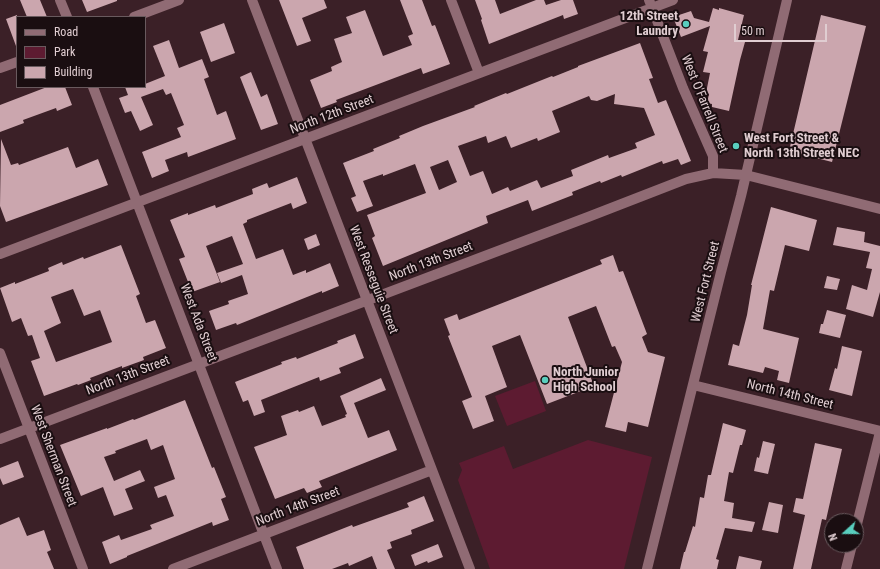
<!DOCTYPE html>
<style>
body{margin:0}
#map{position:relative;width:880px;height:569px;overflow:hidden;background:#3b2027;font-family:"Roboto Condensed",sans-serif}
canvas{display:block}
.legend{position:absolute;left:16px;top:16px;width:130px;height:72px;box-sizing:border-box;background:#1a0e11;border:1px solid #695a5e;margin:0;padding:5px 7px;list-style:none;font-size:12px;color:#e0cdd1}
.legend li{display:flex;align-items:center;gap:8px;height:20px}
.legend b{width:20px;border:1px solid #695a5e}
.north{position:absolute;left:824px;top:513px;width:40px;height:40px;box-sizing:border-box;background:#1a0e11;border:1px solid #695a5e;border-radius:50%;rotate:249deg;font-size:11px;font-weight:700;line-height:16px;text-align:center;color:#e0cdd1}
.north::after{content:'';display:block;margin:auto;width:14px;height:18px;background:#59cebe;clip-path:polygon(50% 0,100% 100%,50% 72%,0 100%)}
.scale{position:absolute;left:734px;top:24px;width:93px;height:18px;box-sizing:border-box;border:2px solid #e0cdd1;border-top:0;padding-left:5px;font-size:12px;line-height:14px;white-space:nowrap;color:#e0cdd1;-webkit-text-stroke:3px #1a0e11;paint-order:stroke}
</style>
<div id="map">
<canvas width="880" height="569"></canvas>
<ul class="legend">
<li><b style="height:5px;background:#906b74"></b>Road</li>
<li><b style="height:11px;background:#5d1b31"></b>Park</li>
<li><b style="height:11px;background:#cba6ae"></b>Building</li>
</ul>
<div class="north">N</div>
<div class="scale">50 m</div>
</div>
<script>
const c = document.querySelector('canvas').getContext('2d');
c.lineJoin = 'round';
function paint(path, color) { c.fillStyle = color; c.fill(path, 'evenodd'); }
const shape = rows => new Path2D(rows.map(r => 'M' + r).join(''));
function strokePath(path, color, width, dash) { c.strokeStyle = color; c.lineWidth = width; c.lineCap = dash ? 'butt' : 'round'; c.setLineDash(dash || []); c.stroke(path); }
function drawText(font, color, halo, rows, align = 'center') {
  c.font = font + ' "Roboto Condensed",sans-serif'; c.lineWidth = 4; c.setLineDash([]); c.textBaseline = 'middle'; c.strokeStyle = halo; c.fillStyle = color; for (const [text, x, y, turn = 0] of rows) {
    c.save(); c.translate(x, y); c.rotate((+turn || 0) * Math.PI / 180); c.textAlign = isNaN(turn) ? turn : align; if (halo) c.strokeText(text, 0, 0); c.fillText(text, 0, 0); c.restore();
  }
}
const green = shape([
 [535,381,546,411,507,426,495,396],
 [588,440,652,457,624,569,490,569,458,480,462,470,459,463,504,446,513,469]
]);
const building = shape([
 [20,0,40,0,47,17,27,17],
 [82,0,117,0,117,1,87,12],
 [279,0,324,0,327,8,302,18,311,41,297,46],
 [400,0,422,0,432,26,435,25,450,64,423,74,421,68,336,100,337,102,321,108,310,80,332,71,331,67,342,62,334,39,352,33,346,17,365,10,383,56,412,45,408,36,413,34],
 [475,0,495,0,500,14,536,0,544,0,546,5,561,0,573,0,578,14,564,19,563,15,489,44,481,20,482,19],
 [713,8,719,10,719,8,744,15,738,40,745,42,740,60,729,111,712,107,712,104,707,103,709,94,706,93,710,73,703,72,708,52,703,51,710,26,681,37,673,17,691,11,694,18,709,22],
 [17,15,17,46,16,46,6,19],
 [821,15,866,26,832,162,789,151],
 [224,23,235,53,211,62,200,32],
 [169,40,179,68,202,59,209,77,204,79,217,115,226,111,236,139,188,157,187,152,165,160,169,171,152,178,142,152,181,137,177,128,184,125,171,93,166,95,163,89,141,97,153,125,140,131,131,111,125,113,119,98,128,95,125,87,145,87,145,84,165,76,153,46],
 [640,43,653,78,649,79,658,103,666,100,691,161,681,165,678,159,663,164,662,161,622,177,621,175,601,183,600,181,572,192,573,195,532,211,528,200,486,216,488,223,383,266,372,238,375,236,367,215,426,193,415,164,383,176,383,174,363,181,373,206,357,212,351,198,356,196,343,163,374,151,373,149,400,138,399,136,423,126,475,107,474,106,506,93,507,94,552,76,553,77,578,67,578,66],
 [615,94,614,104,644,108,655,135,635,143,637,148,609,158,608,155,571,170,573,176,541,188,537,180,510,191,508,187,492,194,483,171,470,176,458,146,486,136,488,143,506,136,511,148,537,138,538,141,560,132,552,111,589,96,591,100,597,101],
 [448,160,457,182,439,190,430,167],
 [251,72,261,97,267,94,278,124,261,130,240,77],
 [47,87,65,87,72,105,57,111,56,108,23,120,24,123,0,132,0,105],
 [1,139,11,165,18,163,19,165,68,147,76,168,98,159,108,185,6,222,0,206],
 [297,177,307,203,293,209,291,203,247,220,247,222,243,224,256,259,283,249,293,275,306,270,306,273,330,263,339,286,322,293,322,291,237,325,236,323,216,330,209,311,229,304,228,301,248,294,242,275,221,283,217,273,243,264,232,236,206,246,220,282,192,292,179,259,185,257,170,220,188,213,188,215,215,205,216,208,253,194,252,189,267,183,269,188],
 [771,207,817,220,809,251,785,245,774,291,770,290,763,329,799,338,789,383,777,380,779,371,765,367,763,373,728,365,733,344,739,346,747,315,752,285,751,285],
 [837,227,865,232,864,242,880,246,880,292,873,317,846,309,852,285,867,290,872,269,866,268,870,252,833,245],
 [316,234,320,245,308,250,304,239],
 [121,245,140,294,136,296,146,323,155,320,166,348,143,357,144,360,122,368,122,366,90,378,91,380,78,385,77,384,44,396,31,361,40,358,32,335,28,336,21,318,12,322,0,288,15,282,15,284,49,271,48,268,62,262,63,265,83,257,84,259],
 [73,289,84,316,100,310,112,342,56,362,44,331,61,323,51,297],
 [613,255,619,272,623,271,647,334,642,337,648,352,665,357,648,427,628,422,626,432,605,427,622,362,615,346,612,347,596,306,568,317,594,386,547,404,520,335,492,346,507,387,485,396,494,421,473,429,462,401,472,397,448,336,450,335,444,319,457,314,459,320,602,264,600,260],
 [827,276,840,279,837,290,824,288],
 [827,310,846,315,840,338,819,333,821,324,823,324],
 [355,334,364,358,339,368,341,373,320,381,319,377,261,400,265,412,254,416,248,400,243,402,235,382,282,364,281,362,296,357,297,359,338,343,337,341],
 [842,346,862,351,852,396,829,390,835,368,837,369],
 [381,378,386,390,354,403,368,438,389,430,397,450,319,481,322,487,307,493,304,488,275,499,254,447,287,435,281,416,298,410,299,412,314,406,322,426,346,417,345,415,347,414,340,396],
 [185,400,212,468,214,467,226,497,221,499,229,520,213,526,212,522,127,556,127,557,110,564,102,542,119,535,121,540,152,529,150,525,174,516,166,495,158,498,154,487,175,479,163,445,151,450,147,439,115,451,116,453,104,457,114,481,140,470,145,481,125,489,133,509,114,516,103,487,81,496,60,445,107,428,107,429,133,419,134,420],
 [723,423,746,430,742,445,740,445,733,473,729,472,724,501,734,503,732,518,755,522,752,532,725,528,716,559,719,560,717,569,680,569,684,552,685,552,693,526,695,527,700,497,704,498,708,475,711,475],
 [763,441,775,444,768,474,754,471,757,457,759,458],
 [815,443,842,449,826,520,822,519,811,569,793,569,805,515,793,512,796,498,803,499],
 [18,461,24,477,3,485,0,478,0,468],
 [424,496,434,521,411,530,412,534,390,542,392,548,387,550,395,569,377,569,372,556,349,566,348,563,332,569,304,569,296,547,352,525,353,527,409,507,407,503],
 [769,502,783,505,778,533,762,530],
 [19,517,27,536,44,530,51,550,47,552,54,569,0,569,0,525],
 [438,544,443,557,428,563,427,561,415,566,411,555],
 [739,556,762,561,760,569,736,569]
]);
const minor = shape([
 [60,0,67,17],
 [252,0,470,569],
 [451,0,479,73],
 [649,0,683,88,713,156,713,173],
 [134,17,179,0],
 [0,68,17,62],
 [93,87,277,569],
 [0,254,673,0],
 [0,353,83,569],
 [693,385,880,431],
 [0,439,588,217,686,179,713,173,746,175,880,209],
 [856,528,880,432],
 [173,569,432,470],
 [647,569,721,272,741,196,787,0],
 [846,569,852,545]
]);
const markers = [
 [686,24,4,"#59cebe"],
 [736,146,4,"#59cebe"],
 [545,380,4,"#59cebe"]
];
const poiNames = [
 ["12th Street",678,17,"right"],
 ["Laundry",678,32,"right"],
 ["West Fort Street &",744,139],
 ["North 13th Street NEC",744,154],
 ["North Junior",553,373],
 ["High School",553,388]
];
const streetNames = [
 ["West O'Farrell Street",704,104,68],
 ["North 12th Street",332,115,-21],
 ["North 13th Street",431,262,-21],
 ["West Resseguie Street",373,280,69],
 ["West Fort Street",706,282,-76],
 ["West Ada Street",198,323,69],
 ["North 13th Street",128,376,-21],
 ["North 14th Street",790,395,14],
 ["West Sherman Street",53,456,69],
 ["North 14th Street",298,507,-21]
];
paint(green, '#5d1b31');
paint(building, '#cba6ae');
strokePath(minor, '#906b74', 10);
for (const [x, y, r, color] of markers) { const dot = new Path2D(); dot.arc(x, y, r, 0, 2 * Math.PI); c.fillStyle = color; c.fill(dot); strokePath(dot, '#1a0e11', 1.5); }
drawText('bold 13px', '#e0cdd1', '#1a0e11', poiNames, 'left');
drawText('13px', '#e0cdd1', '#1a0e11', streetNames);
</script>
